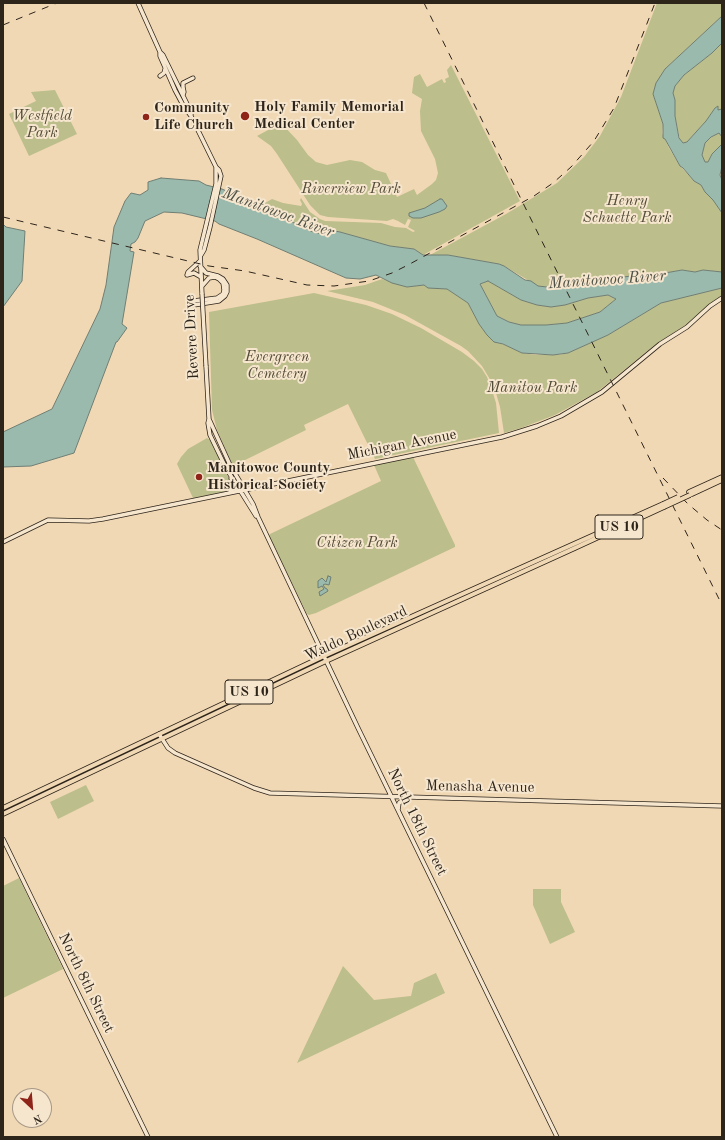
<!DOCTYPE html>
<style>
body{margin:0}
#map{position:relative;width:725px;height:1140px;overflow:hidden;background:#f1d8b4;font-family:"Old Standard TT",serif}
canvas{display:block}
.frame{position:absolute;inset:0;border:4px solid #2d241a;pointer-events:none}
.north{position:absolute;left:12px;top:1088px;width:40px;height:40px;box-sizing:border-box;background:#f6e6ce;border:1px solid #a69886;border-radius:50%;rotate:154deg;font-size:11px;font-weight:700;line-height:16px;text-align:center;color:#2d241a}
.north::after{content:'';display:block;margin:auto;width:14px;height:18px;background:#8f2418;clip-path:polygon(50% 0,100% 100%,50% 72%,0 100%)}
</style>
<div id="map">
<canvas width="725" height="1140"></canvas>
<div class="frame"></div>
<div class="north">N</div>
</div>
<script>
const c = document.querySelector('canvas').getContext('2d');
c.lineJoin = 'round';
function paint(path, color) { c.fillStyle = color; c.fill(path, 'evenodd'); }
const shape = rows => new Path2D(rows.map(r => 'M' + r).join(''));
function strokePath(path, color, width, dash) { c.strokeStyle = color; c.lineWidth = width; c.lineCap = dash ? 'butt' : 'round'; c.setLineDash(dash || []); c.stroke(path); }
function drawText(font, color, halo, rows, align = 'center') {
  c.font = font + ' "Old Standard TT",serif'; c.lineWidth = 4; c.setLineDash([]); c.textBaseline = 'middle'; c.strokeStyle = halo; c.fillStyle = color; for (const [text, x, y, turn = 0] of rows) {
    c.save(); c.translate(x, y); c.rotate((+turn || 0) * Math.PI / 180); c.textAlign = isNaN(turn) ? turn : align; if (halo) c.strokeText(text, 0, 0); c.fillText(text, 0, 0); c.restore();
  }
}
const green = shape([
 [657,3,722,3,722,16,665,69,655,87,653,94,663,124,662,133,669,148,680,166,694,181,701,185,705,192,713,200,722,213,722,272,703,270,695,272,682,270,648,276,631,276,594,281,583,285,559,284,547,287,538,286,504,266,499,264,448,255,430,255,506,214,544,191,557,183,584,157,600,136,621,97],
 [722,43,722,109,718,110,718,106,715,108,706,121,687,142,683,143,680,140,675,116,675,100,673,93,675,86,684,75,712,53],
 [451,65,520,201,423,255,414,249,390,246,340,232,335,231,325,235,310,231,301,225,288,221,258,207,263,206,265,203,272,199,283,203,301,206,302,204,300,200,301,198,310,212,320,219,325,221,381,223,395,227,406,228,413,232,415,231,408,227,411,220,408,219,405,225,398,221,393,219,387,221,328,217,320,215,310,205,277,154,271,146,257,136,281,123,297,140,308,155,316,162,327,165,350,160,362,162,375,170,386,173,397,197,414,189,417,195,432,184,436,180,438,173,435,159,421,131,420,111,422,99,412,93,414,77,420,74,427,87,442,79,444,83,446,82,445,79,449,77,447,70],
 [55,90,77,134,29,156,9,114,36,101,31,92],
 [719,133,722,136,722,144,712,154,708,162,705,162,702,155,705,143,715,134],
 [382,279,407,287,424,285,427,287,447,289,468,303,479,324,487,335,498,343,505,345,522,353,536,355,558,355,568,353,608,335,661,303,722,288,722,296,711,303,687,324,656,344,597,392,555,415,521,428,504,433,500,407,494,386,482,366,468,351,461,346,405,315,373,302,327,291,365,285],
 [488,281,521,300,537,305,551,307,565,305,588,298,608,295,616,299,600,312,567,323,546,325,521,325,509,322,497,316,480,284],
 [314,293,366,305,392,314,421,328,462,352,474,361,482,369,487,377,492,390,496,403,499,433,375,459,348,404,304,425,306,430,233,466,217,430,212,410,209,312],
 [207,438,210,440,232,485,230,490,228,491,193,498,177,464,181,457,188,449],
 [413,457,455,545,455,547,316,613,309,615,307,614,269,536,270,534,381,481,374,465],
 [86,785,94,801,58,819,50,802],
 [19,878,63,969,3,998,3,886],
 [533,889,561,889,561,902,575,932,550,944,533,905],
 [343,966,374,1000,411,996,414,983,436,973,445,993,297,1063]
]);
const water = shape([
 [722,16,722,43,712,53,684,75,675,86,673,93,675,100,675,116,679,138,683,143,687,142,706,121,715,108,718,106,718,110,722,109,722,137,719,133,711,137,705,143,702,155,705,162,708,162,712,154,722,144,722,166,720,175,722,180,722,213,713,200,705,192,701,185,694,181,683,168,680,166,665,139,663,138,663,124,653,94,656,83,665,69,722,16],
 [161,178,199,181,206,185,222,189,251,202,258,207,288,221,301,225,310,231,325,235,335,231,340,232,390,246,414,249,423,255,448,255,499,264,504,266,525,280,531,281,538,286,547,287,563,284,583,285,594,281,631,276,648,276,682,270,695,272,703,270,722,272,722,288,661,303,608,335,568,353,553,355,522,353,503,344,494,342,487,335,479,324,468,303,447,289,428,288,424,285,407,287,392,283,376,275,360,279,346,278,257,239,219,224,215,221,182,213,164,212,145,221,138,238,135,242,131,244,130,251,134,252,122,324,127,328,117,342,116,342,74,453,31,466,3,467,3,432,52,409,100,309,106,285,114,227,125,201,131,193,140,195,148,190,148,182,161,178],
 [488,281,521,300,537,305,551,307,565,305,588,298,608,295,616,299,600,312,567,323,546,325,521,325,509,322,497,316,480,284,488,281],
 [440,199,442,199,447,206,445,209,439,212,421,218,413,218,409,216,409,213,425,208,440,199],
 [3,224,6,227,25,231,22,281,3,307,3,224],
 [328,576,331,577,329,585,325,584,323,585,325,588,327,589,328,591,320,596,319,592,324,589,322,586,318,588,318,581,322,578,326,582,328,576]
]);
const secondary = shape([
 [138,3,160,52,160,56,175,90,183,105,191,116],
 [160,52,163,55,191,112,191,116,216,167,219,170,221,176,210,227,204,250,201,255],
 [160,76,164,73,165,69],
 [183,95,184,92,183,87,183,83,193,78],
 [187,275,188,272,200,261],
 [187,275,194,273,201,277],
 [202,294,200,250,216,184,216,167],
 [193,301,217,298,223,294,224,290,223,283,219,279,215,277,209,278,202,286],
 [194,305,219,301,225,296,227,292,227,285,223,279,218,276,206,273,200,266],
 [206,366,209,419,208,423,210,435,226,468,256,516],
 [209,419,230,465,253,504,258,517,358,728,557,1137],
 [230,492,233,486,231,478],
 [3,542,48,520,89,521,103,519,502,437,537,426,561,416,602,392,660,344,687,327,710,306,722,298],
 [159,734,168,748,175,753,254,788,270,793,722,806],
 [398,810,399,803,406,798],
 [3,839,148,1137]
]);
const primary = shape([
 [689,492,722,477],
 [692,494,722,480],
 [3,808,324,656,663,504],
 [3,814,326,661,575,548,664,507]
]);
const rail = shape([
 [424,3,722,605],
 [3,25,57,3],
 [3,217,209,266,245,271,307,285,334,286,369,281,392,273,408,265,534,196,553,183,571,167,594,141,614,108,655,3],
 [663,478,688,504,707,520,722,530]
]);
const secondaryBridge = shape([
 [202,294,206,366]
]);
const primaryBridge = shape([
 [663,504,678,497],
 [664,507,690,495]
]);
const markers = [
 [245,116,5,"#8f2418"],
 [146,117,4,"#8f2418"],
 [199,477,4,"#8f2418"]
];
const shields = [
 [619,527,48],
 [249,692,48]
];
const shieldNames = [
 ["US 10",619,527],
 ["US 10",249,692]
];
const poiNames = [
 ["Holy Family Memorial",254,107],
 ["Medical Center",254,124],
 ["Community",154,108],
 ["Life Church",154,125],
 ["Manitowoc County",207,468],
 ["Historical Society",207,485]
];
const parkNames = [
 ["Westfield",42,116],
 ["Park",42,133],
 ["Riverview Park",351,189],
 ["Henry",627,201],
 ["Schuette Park",627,218],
 ["Evergreen",277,357],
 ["Cemetery",277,374],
 ["Manitou Park",532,388],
 ["Citizen Park",357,543]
];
const streetNames = [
 ["Revere Drive",192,337,-93],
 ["Michigan Avenue",402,445,-11],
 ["Waldo Boulevard",356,634,-25],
 ["Menasha Avenue",480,787,1],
 ["North 18th Street",417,822,64],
 ["North 8th Street",86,983,64]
];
const waterNames = [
 ["Manitowoc River",278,213,20],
 ["Manitowoc River",607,280,-4]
];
paint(green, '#bcbe8c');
paint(water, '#9bbaae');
strokePath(water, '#6f7e73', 1);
strokePath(secondary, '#2d241a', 5);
strokePath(primary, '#2d241a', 5.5);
strokePath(secondary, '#f6e6ce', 3.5);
strokePath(primary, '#f1d8b4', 4);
strokePath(rail, '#2d241a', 1, [7, 7]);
strokePath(secondaryBridge, '#2d241a', 5, []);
strokePath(primaryBridge, '#2d241a', 5.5, []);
strokePath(secondaryBridge, '#f6e6ce', 3.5);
strokePath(primaryBridge, '#f1d8b4', 4);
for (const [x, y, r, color] of markers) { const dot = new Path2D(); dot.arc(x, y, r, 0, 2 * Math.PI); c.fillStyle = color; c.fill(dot); strokePath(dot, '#f6e6ce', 1.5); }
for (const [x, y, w] of shields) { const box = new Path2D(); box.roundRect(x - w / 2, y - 12, w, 24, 3); c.fillStyle = '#f6e6ce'; c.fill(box); strokePath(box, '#2d241a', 1); }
drawText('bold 14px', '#2d241a', null, shieldNames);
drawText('bold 15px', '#2d241a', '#f6e6ce', poiNames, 'left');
drawText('italic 15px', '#514a36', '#f6e6ce', parkNames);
drawText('15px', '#2d241a', '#f6e6ce', streetNames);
drawText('italic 16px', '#4e5146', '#f6e6ce', waterNames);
</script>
